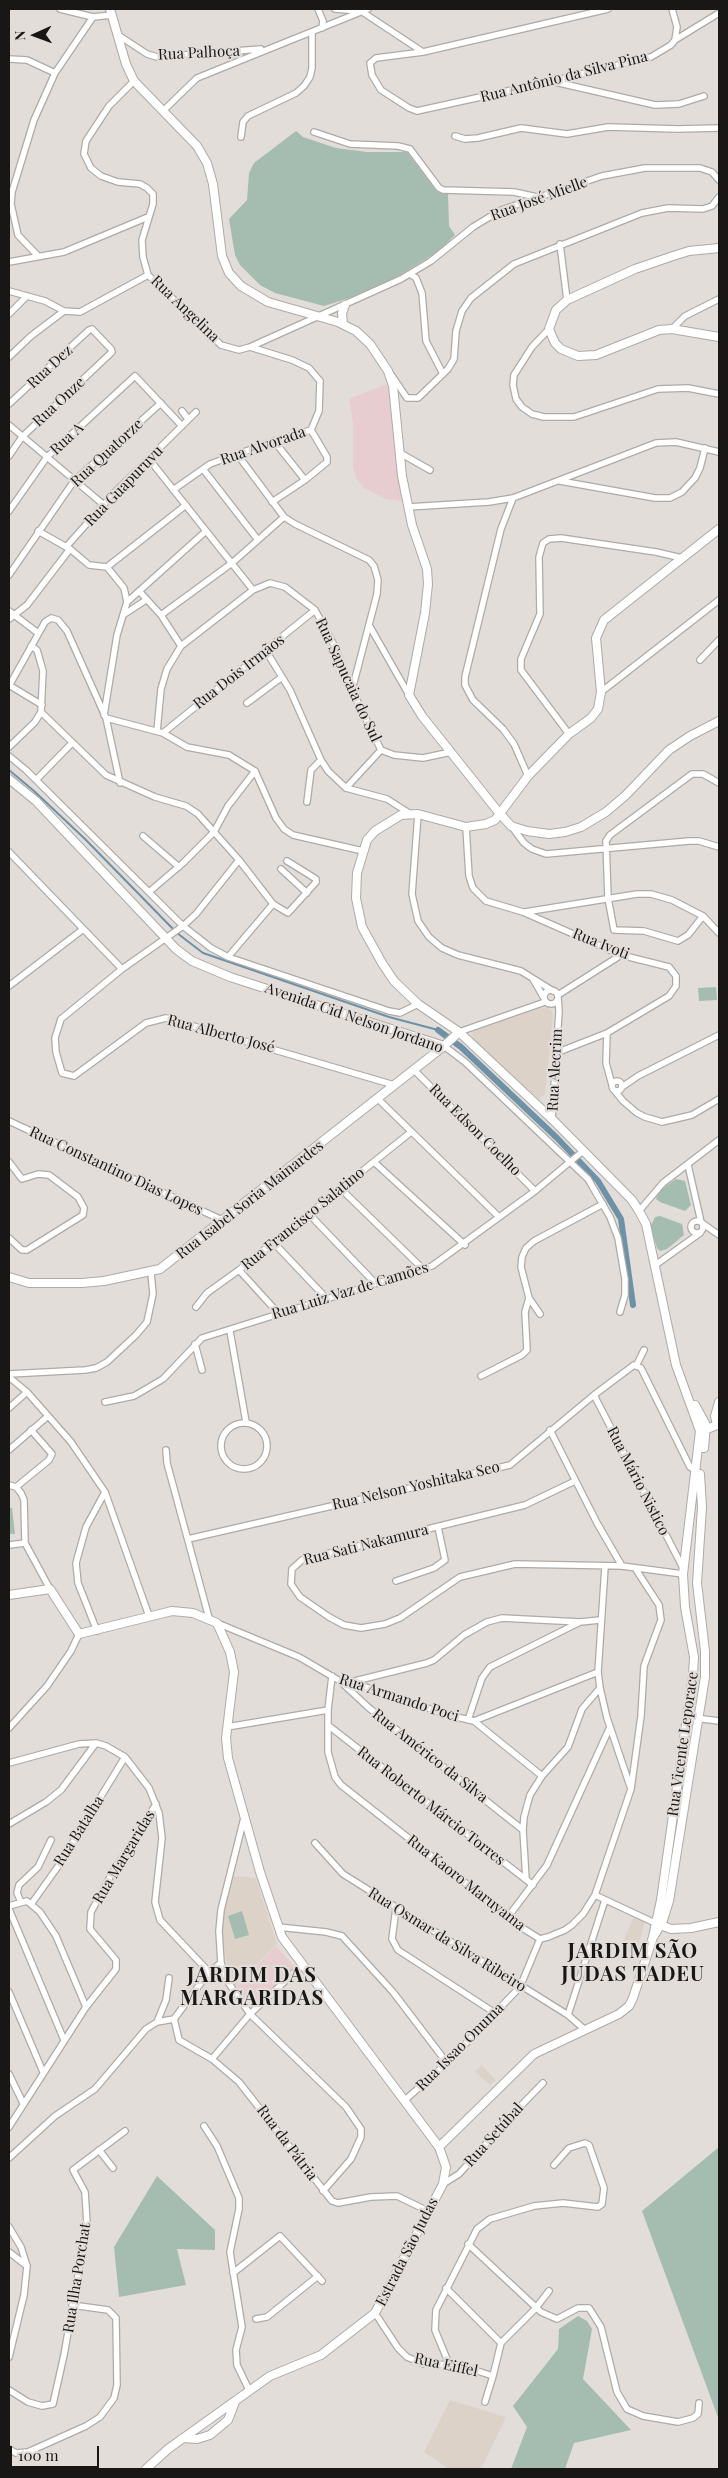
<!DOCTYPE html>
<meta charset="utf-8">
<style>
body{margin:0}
#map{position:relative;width:728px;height:2478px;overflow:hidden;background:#e2ddd9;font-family:"Playfair Display",serif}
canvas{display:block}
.frame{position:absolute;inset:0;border:10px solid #191716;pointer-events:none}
.north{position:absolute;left:10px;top:10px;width:50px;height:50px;-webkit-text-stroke:4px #e2ddd9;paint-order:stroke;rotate:268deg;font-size:14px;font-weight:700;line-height:20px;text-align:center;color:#191716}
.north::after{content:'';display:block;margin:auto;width:18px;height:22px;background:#191716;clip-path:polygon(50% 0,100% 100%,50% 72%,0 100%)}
.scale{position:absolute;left:10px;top:2446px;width:89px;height:22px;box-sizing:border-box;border:2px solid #191716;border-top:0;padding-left:6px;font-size:15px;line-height:18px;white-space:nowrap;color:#191716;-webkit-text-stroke:4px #e2ddd9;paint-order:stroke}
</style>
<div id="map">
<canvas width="728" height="2478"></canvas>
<div class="frame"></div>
<div class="north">N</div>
<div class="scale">100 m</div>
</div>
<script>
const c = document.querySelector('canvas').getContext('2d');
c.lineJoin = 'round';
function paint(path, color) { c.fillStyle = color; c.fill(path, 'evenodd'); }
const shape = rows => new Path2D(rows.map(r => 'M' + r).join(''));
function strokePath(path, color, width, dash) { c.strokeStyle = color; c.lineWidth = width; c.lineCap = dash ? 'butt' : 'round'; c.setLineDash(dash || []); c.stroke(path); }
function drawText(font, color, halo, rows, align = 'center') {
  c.font = font + ' "Playfair Display",serif'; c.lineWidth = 4.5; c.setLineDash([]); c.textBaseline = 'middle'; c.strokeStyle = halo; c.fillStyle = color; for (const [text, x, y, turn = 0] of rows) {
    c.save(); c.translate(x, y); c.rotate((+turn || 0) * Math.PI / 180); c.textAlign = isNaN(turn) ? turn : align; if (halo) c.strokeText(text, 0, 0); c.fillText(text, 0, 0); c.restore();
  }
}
const built = shape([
 [548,1007,553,1014,548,1067,545,1094,539,1099,473,1040,472,1034,474,1031,541,1008],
 [232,1876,256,1878,277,1944,235,1986,227,1966,222,1934,222,1921],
 [633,1918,645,1921,636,1955,620,1950],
 [482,2065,496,2080,490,2085,475,2072],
 [450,2400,506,2417,481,2469,449,2469,424,2452]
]);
const medical = shape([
 [387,384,389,394,402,501,386,499,364,488,356,478,353,468,353,423,349,399],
 [276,1946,295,1968,256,2005,251,2005,237,1986]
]);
const green = shape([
 [296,131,303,137,336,148,367,152,407,152,436,190,448,194,449,226,455,235,439,251,395,278,352,297,324,306,275,293,260,285,240,265,235,255,229,219,247,200,249,173,254,163],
 [716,987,717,1000,699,1001,698,988],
 [676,1179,685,1181,691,1205,685,1211,660,1202,656,1199,659,1191],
 [660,1216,682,1224,684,1235,667,1249,660,1251,657,1248,650,1227,655,1217],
 [9,1508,12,1508,15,1534,9,1534],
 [242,1911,249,1935,235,1939,228,1916],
 [719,2147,719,2420,642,2211],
 [157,2176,215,2230,215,2250,177,2249,186,2285,119,2297,114,2247],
 [578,2316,587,2321,592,2329,583,2379,631,2430,574,2443,565,2469,511,2469,527,2427,513,2406,558,2349,559,2329]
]);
const stream = shape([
 [9,770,34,791,85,839,174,930],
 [177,933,203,953,389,1017,438,1030],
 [26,2469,27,2469]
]);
const canal = shape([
 [438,1030,461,1047,557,1138,598,1181,621,1219,633,1305]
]);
const street = shape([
 [60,9,93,17,112,15],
 [318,9,323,21,322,28],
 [335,9,361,11,423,52,608,9],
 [118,35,147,54,157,57,261,49],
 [675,40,719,13],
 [423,52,376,58,370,63,372,75,381,90,409,108,417,111,553,81,651,57,671,45,675,40,677,27,672,9],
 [9,59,27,60,55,73],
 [134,81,109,106,86,141,84,154,91,168,101,176,118,182,140,184,147,188,153,194,153,204,142,240,143,257,148,275,221,345,239,350,250,347,292,360,309,368,320,381,319,411,311,430,274,441,210,464,173,490],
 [555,82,655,105,679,104,704,96],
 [163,111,197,78,368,9],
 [314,132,350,144,398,146,410,149,439,188,443,190,514,192,537,197],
 [455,136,465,139,478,138,521,128,567,134,608,127,678,129,719,128],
 [241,137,243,122,248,116,296,93,304,86,310,77,312,68,312,33],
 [560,244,567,300],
 [38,256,18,235,11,204,12,192,34,120,55,73,93,17],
 [9,262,64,252,148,217],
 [410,274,416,278,422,293,426,341,443,374],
 [9,291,45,301,64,311,80,312,148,275],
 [9,314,27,296],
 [549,329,532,347,514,375,513,385,516,399,522,407,532,414,544,417,574,417,658,389,688,388,719,394],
 [672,329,685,316,719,299],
 [250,347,401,279,431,261,473,227,501,210,602,176,645,168,700,168,712,172,719,180],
 [9,357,31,336,64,311],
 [390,373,407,398,418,398,448,369,454,359,456,331,462,311,471,298,514,264,642,213,668,208,703,209,712,206,719,197],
 [9,404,89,330,92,329,111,349,112,352,22,437,9,456],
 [182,411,188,419],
 [9,425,104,505],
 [274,441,305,480],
 [400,453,430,470],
 [237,454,284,517,295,524,369,560,374,566,378,580,377,594,352,690],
 [149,459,253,590],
 [203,469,258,540],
 [560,481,655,498,670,498,682,492,695,478,700,468,705,448],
 [513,498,501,529,465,677,465,685,473,700,503,729,514,744,528,776],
 [272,502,305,480,327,462,327,457,311,430],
 [408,507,489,502,513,498,656,443,676,442,719,452],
 [9,511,47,457,135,376,182,426],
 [38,531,70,549,89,565,107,567],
 [66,547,115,492,196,412],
 [107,567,186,505],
 [9,575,74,481,161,403],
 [139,591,161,615,181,646],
 [127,602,206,531],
 [9,611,38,633],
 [123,615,146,600],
 [161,615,232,563,284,517],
 [9,619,27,605,70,549],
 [369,625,409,695],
 [266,651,290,690,321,760,328,771,346,788,387,799,409,813],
 [700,660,719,640],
 [9,685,42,705],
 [9,686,45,622,51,618,58,620,67,631,106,718,120,783],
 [601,692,719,600],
 [247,703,282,677],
 [41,712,106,775,155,797,186,806,198,814,239,860,273,904,288,913,316,882,316,879,287,861],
 [104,715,117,635,127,602,124,588,107,567],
 [106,718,163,733,187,747,229,755,255,771,276,818,284,829,293,835,363,851],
 [157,731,161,689,167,669,181,646,253,590,270,583,285,587,315,610,334,645,352,690,381,750,394,755,423,758,451,752],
 [163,733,315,610],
 [569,734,521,670,521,659,540,614,539,557,543,543,549,539,561,538,656,552,682,558],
 [9,747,35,722,41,712,43,671,37,650,31,646],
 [9,756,26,770,183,926,211,948,228,957,389,1011,400,1013,418,1004],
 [36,780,72,743],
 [346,788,381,750],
 [307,802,311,770,321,760],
 [418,814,412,894,418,921,429,937,442,948,458,955,521,971,553,991],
 [466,827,469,876,473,888,486,901,523,912,621,955,669,967,676,976,676,986,669,996,607,1033,556,1053],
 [512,827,524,843,532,849,546,854,689,841,699,841,719,847],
 [143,836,179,867],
 [9,852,122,969],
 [239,860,196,914,183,926,122,969,61,1019,55,1038,56,1052,62,1073,74,1076,146,1023,166,1018,394,1085],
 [281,869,307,893],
 [149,892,183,863,214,832,228,806,255,771],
 [525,912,637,894,651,894,672,900,703,916,719,933],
 [703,916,688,935,678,941,644,931,614,930,608,898,606,841,610,835,692,774,703,774,719,783],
 [228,957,273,904],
 [533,979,544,998],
 [9,986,82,930],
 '544 997a7 7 0 1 1 14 0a7 7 0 1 1-14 0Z',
 [558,995,621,955],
 [459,1032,545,1002],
 [607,1033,606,1063,612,1085],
 [444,1046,465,1062,588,1179,610,1217,618,1238,625,1279,625,1295,620,1312],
 [414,1070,535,1191],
 '612 1086a5 5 0 1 1 10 0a5 5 0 1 1-10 0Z',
 [622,1087,638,1076,719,1035],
 [614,1090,623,1101,637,1113,645,1117,662,1122,692,1115,719,1099],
 [378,1099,499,1217],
 [552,1119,559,1011,558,998],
 [9,1121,222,1220],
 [9,1162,22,1179,38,1174,49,1175,78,1197,84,1208,83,1215,27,1250,22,1250,9,1238],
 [374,1162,465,1245],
 [688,1165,701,1222],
 [340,1188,423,1269],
 [639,1211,663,1183,719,1140],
 [309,1214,375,1283],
 '691 1227a6 6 0 1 1 12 0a6 6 0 1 1-12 0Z',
 [702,1223,719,1235],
 [273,1242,327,1299],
 [654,1266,700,1233],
 [239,1270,279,1314],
 [529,1298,540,1314],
 [196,1307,207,1293,239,1270,411,1132],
 [230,1331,246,1422],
 [195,1344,202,1370],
 [636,1366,644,1350],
 [9,1374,85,1370,96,1368,107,1362,136,1335,147,1322,153,1294,151,1273],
 [481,1376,522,1355,527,1350,525,1312,529,1298,521,1267,522,1257,526,1248,534,1241,603,1204],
 [9,1377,27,1392,71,1442,105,1492,149,1616],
 [594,1395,683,1568],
 [105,1402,134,1396,163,1379,202,1338,432,1266,535,1191,583,1151],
 [9,1408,27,1392],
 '221 1446a23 23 0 1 1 46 0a23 23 0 1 1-46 0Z',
 [550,1430,597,1523,622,1566],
 [9,1450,48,1416],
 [166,1450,167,1463,209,1618],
 [575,1481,525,1505,302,1560,292,1569,291,1584,300,1597,329,1617,344,1625,361,1628,385,1624,400,1618,460,1577,515,1564,622,1566,683,1574],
 [9,1485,16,1487,21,1493,24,1500,25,1543,50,1589],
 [16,1487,49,1460,52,1454,31,1430],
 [188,1539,510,1465,594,1395,634,1365,641,1368,690,1467,698,1472],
 [9,1545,25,1543],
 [396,1581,434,1568,445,1560,438,1527],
 [217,1623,299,1657,340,1681,351,1682,448,1715,474,1721,542,1776],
 [97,1631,78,1583,76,1563,86,1527,105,1492],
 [332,1676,328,1710,328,1752,335,1777,341,1785,524,1929,540,1939,548,1937,565,1930,572,1925,583,1914,595,1895,631,1789,641,1716,644,1666,661,1620,659,1605,635,1568],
 [340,1681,369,1708,523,1830],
 [351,1682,427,1663,434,1660,464,1635,487,1622,502,1618,580,1622,600,1620],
 [600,1688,607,1718,630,1786],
 [687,1717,719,1721],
 [468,1720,482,1678,490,1667,578,1623],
 [474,1721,598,1672],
 [329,1726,533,1885],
 [227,1727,328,1710],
 [9,1728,47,1686,71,1651,79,1634],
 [9,1763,79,1744,96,1743,106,1746,125,1757,149,1788,159,1813,162,1838,155,1902,160,1920,209,1972,221,1963],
 [244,1818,221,1910,219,1931,221,1963,228,1982,250,2014,346,2107,361,2129,361,2137,351,2159,323,2191],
 [9,1824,46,1802,61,1790,96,1743],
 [315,1843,343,1874,568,2015,584,2029],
 [526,1879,523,1830,524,1817,530,1795,542,1776,568,1747,582,1709,600,1688,598,1672,605,1567],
 [595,1895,655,1923],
 [21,1902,17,1893,19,1885,38,1867,51,1840],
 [32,1903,59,1865,125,1757],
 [9,1906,27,1901,40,1912,56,1936,86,2007],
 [396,1908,392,1939,398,1950,495,2013],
 [9,1909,64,2040],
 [508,1917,547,1865,610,1727],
 [278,1927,326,1932,342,1936,393,1992,447,2063],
 [9,1992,43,2072],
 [568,2015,605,1900],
 [174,2019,179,2040,212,2059,239,2082,332,2201,338,2203,371,2197,397,2196,428,2211],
 [157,2022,166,2000,169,1978],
 [212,2059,250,2014,301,1966],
 [9,2074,23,2103],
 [405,2100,447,2063,520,1987,540,1939],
 [204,2126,217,2146,239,2198,239,2209,230,2252,242,2327,236,2350,237,2365,249,2390],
 [9,2127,86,2007,116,1969,116,1960,90,1929,91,1912,110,1877,156,1804],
 [99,2150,113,2168],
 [9,2158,55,2116,95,2089,146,2029,157,2022,174,2019,209,1972],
 [443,2184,459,2174,510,2117,543,2083],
 [9,2227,21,2247,27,2266,24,2295,9,2357],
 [468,2244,541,2312,557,2319,578,2308,589,2308,601,2327,617,2392,627,2409,643,2416,678,2422,693,2418,698,2414,699,2403],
 [9,2252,27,2266],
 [233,2273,280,2236,322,2281],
 [446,2288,501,2343],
 [375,2313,398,2348,407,2357,424,2364,459,2365,493,2376,501,2343,535,2309,549,2291],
 [256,2319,267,2317,318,2276],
 [449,2364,435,2330,436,2310,477,2229,490,2219,534,2206,563,2203,598,2207,602,2204,604,2188,589,2145,585,2143,569,2148,554,2165],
 [9,2390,28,2402,42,2406,53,2404,64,2355,87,2224,85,2192,73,2170,125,2131],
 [485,2402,493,2376],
 [9,2449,16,2453,28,2452,86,2426,100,2417,114,2398,117,2385,116,2318,108,2310,72,2305]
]);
const secondary = shape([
 [110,9,126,64,134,81,197,146,207,163,213,184,222,256,229,273,241,286,268,302,338,322,356,331,370,344,388,371,393,386,402,476,412,525,427,569,428,584,425,613,409,695,422,716,496,809,511,826,527,831,549,834,565,832,581,827,606,812,626,795,669,750,690,736,719,721],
 [719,248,689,251,673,256,635,269,567,300,556,310,549,329,555,343,561,349,578,356,596,355,659,330,672,329,719,337],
 [343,324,342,313,345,305],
 [9,779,36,801,176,949,192,961,230,977,444,1046],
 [9,1277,29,1283,82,1283,104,1281,160,1269,444,1046,459,1032],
 [695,1405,706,1425,704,1448],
 [702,1431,717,1425,715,1416,719,1402],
 [9,1595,50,1589,79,1634,172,1611,193,1613,217,1623,230,1652,234,1672,226,1738,228,1758,260,1872,282,1937,439,2147,446,2167,443,2184,375,2313,321,2355,270,2376,168,2449,146,2469],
 [658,1924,671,1929,691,1928,719,1922],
 [654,1936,663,1920,669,1901,705,1677,705,1651,697,1583,702,1507,700,1474],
 [439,2147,534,2054,619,2014,629,2006,633,1998,653,1937,661,1900,693,1675,694,1657,685,1607,683,1574,700,1431,676,1365,650,1243,646,1224,639,1211,632,1200,552,1119,459,1032,418,1004,394,981,382,963,362,927,356,898,357,873,367,840,375,831,401,815,418,814,466,827,486,824,495,820,528,776,569,734,591,718,598,709,601,692,596,638,604,620,719,529],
 [183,2438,197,2439,210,2435,228,2420,235,2402]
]);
const streetNames = [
 ["Rua Palhoça",199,53,-3],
 ["Rua Antônio da Silva Pina",564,77,-14],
 ["Rua José Mielle",539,199,-20],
 ["Rua Angelina",185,309,44],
 ["Rua Dez",50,367,-43],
 ["Rua Onze",59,402,-43],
 ["Rua A",67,439,-43],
 ["Rua Alvorada",263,446,-19],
 ["Rua Quatorze",107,453,-43],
 ["Rua Guapuruvu",124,486,-46],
 ["Rua Dois Irmãos",239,672,-38],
 ["Rua Sapucaia do Sul",348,680,65],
 ["Rua Ivoti",601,944,22],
 ["Avenida Cid Nelson Jordano",354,1018,19],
 ["Rua Alberto José",221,1034,15],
 ["Rua Alecrim",555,1070,-87],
 ["Rua Edson Coelho",475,1130,45],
 ["Rua Constantino Dias Lopes",116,1171,25],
 ["Rua Isabel Soria Mainardes",250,1200,-38],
 ["Rua Francisco Salatino",303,1219,-39],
 ["Rua Luiz Vaz de Camões",350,1291,-17],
 ["Rua Mário Nistico",638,1481,63],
 ["Rua Nelson Yoshitaka Seo",416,1486,-13],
 ["Rua Sati Nakamura",366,1545,-14],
 ["Rua Armando Poci",399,1698,18],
 ["Rua Vicente Leporace",683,1744,-82],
 ["Rua Américo da Silva",430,1756,38],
 ["Rua Roberto Márcio Torres",431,1806,38],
 ["Rua Batalha",79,1831,-58],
 ["Rua Margaridas",124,1857,-59],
 ["Rua Kaoro Maruyama",466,1883,38],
 ["Rua Osmar da Silva Ribeiro",447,1940,32],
 ["Rua Issao Onuma",460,2047,-45],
 ["Rua Setúbal",494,2135,-48],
 ["Rua da Pátria",287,2143,53],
 ["Estrada São Judas",407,2252,-63],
 ["Rua Ilha Porchat",77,2278,-81],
 ["Rua Eiffel",446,2365,12]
];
const districtNames = [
 ["JARDIM SÃO",633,1952],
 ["JUDAS TADEU",633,1975],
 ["JARDIM DAS",252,1976],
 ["MARGARIDAS",252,1999]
];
paint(built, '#ddd2c8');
paint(medical, '#e7cdd0');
paint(green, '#a5bdb0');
strokePath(stream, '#6d91a7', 2);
strokePath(canal, '#6d91a7', 6);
strokePath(street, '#afaaa6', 8);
strokePath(secondary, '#afaaa6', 10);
strokePath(street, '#fff', 5.5);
strokePath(secondary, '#fff', 8);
drawText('15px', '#191716', '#e2ddd9', streetNames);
c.letterSpacing = '1px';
drawText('bold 20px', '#191716', '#e2ddd9', districtNames);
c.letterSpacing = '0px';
</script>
